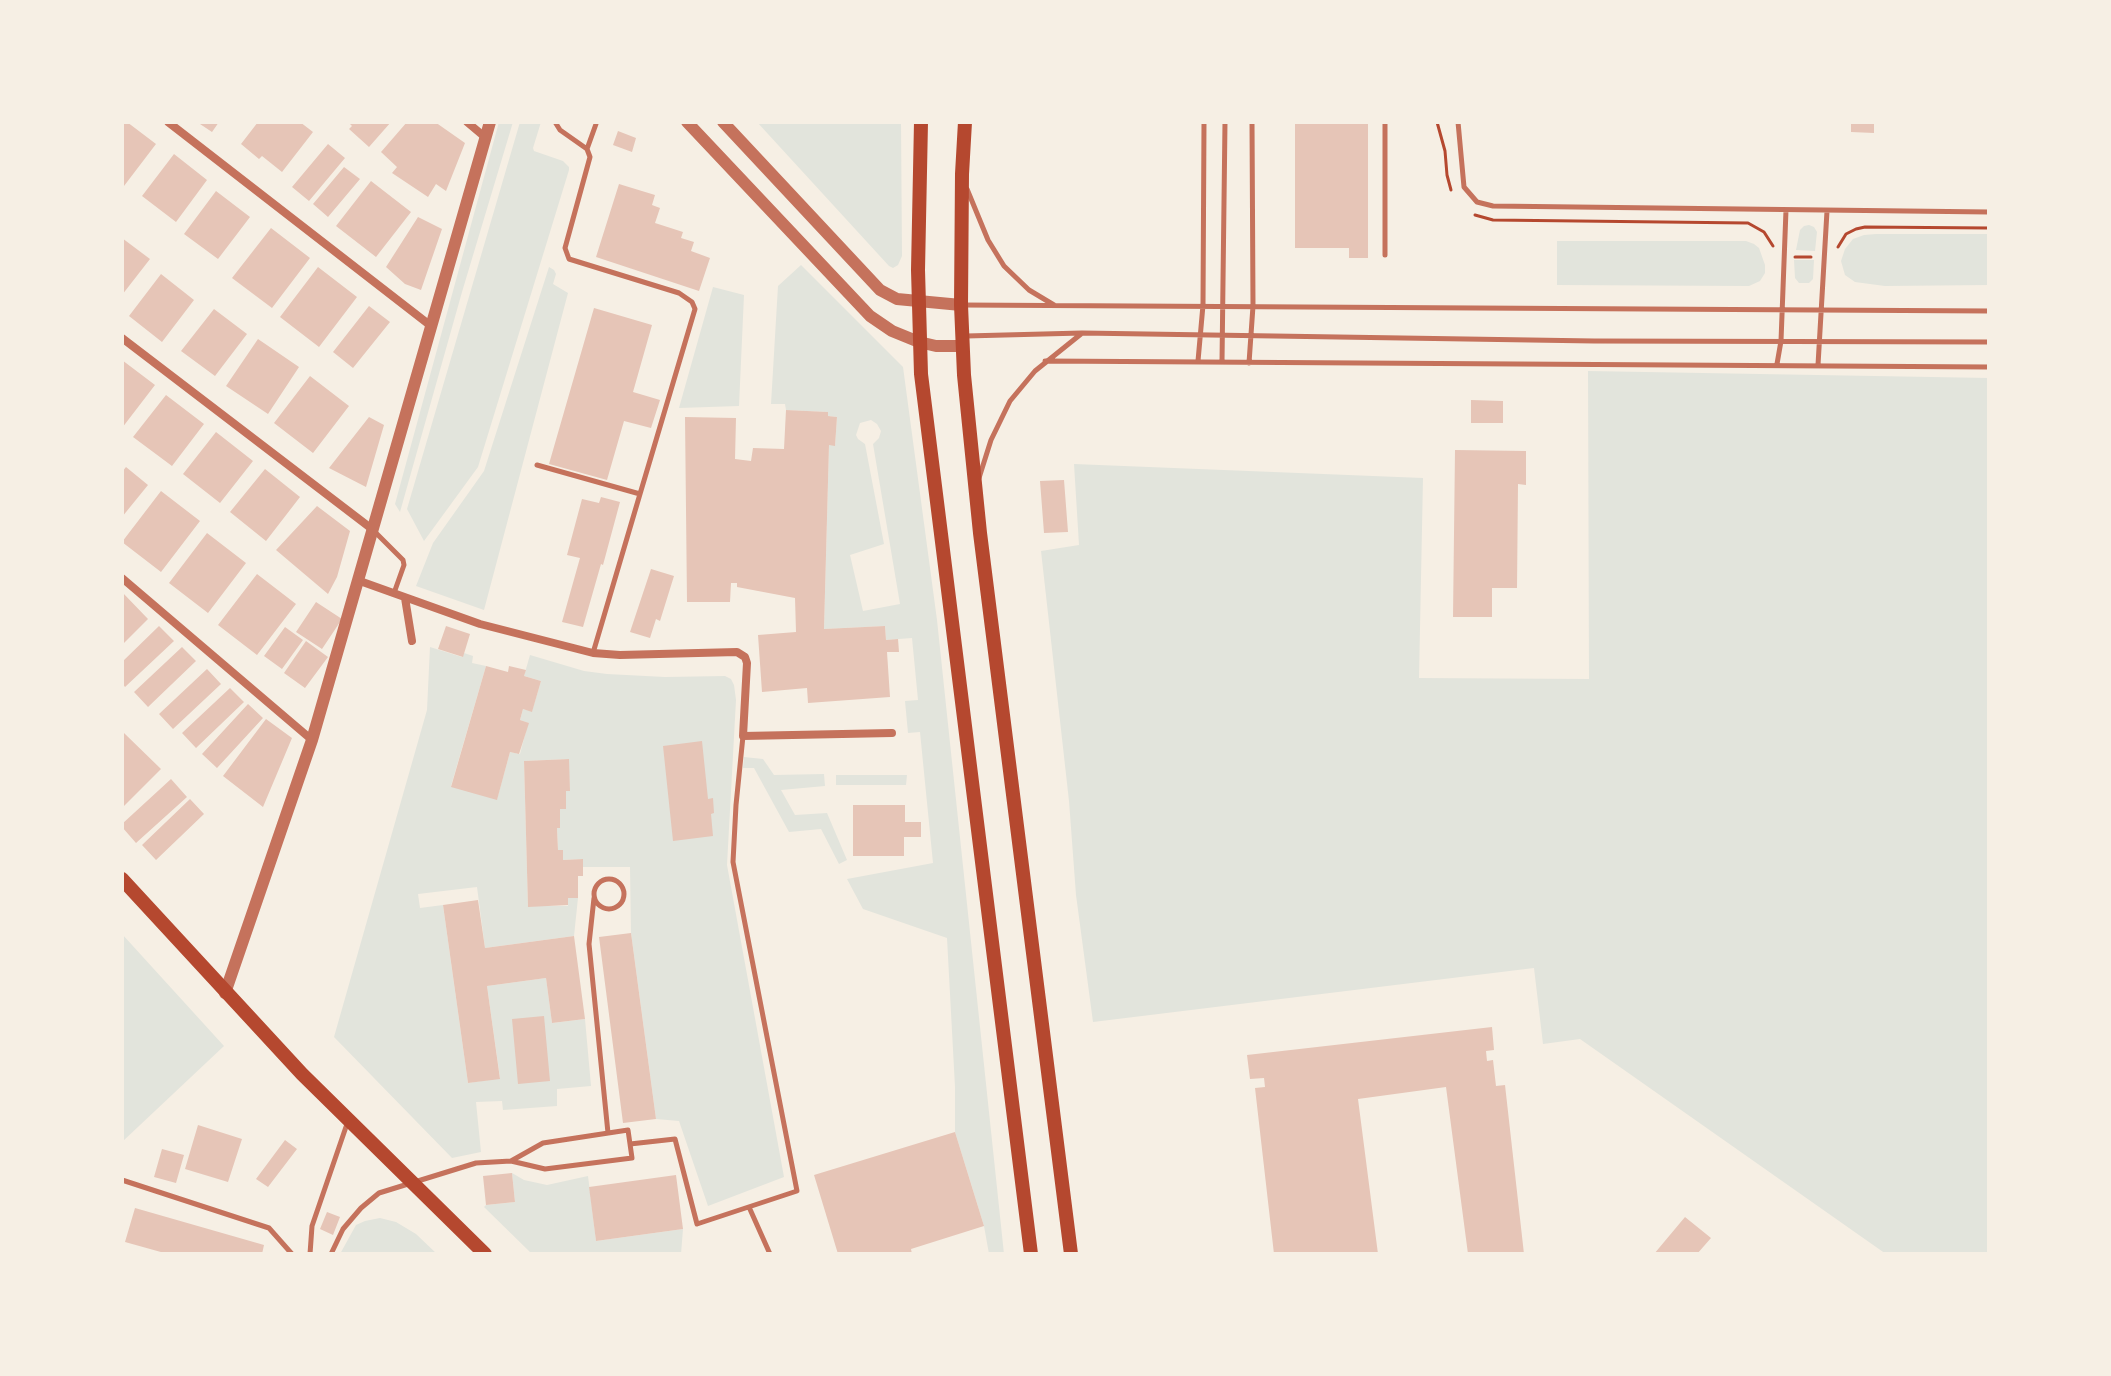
<!DOCTYPE html>
<style>
body{margin:0}
#map{position:relative;width:2111px;height:1376px;overflow:hidden;background:#f6efe4;font-family:"Sofia Sans Condensed",sans-serif}
canvas{display:block}
.frame{position:absolute;inset:0;border:124px solid #f6efe4;pointer-events:none}
</style>
<div id="map">
<canvas width="2111" height="1376"></canvas>
<div class="frame"></div>
</div>
<script>
const c = document.querySelector('canvas').getContext('2d');
c.lineJoin = 'round';
function paint(path, color) { c.fillStyle = color; c.fill(path, 'evenodd'); }
const shape = rows => new Path2D(rows.map(r => 'M' + r).join(''));
function strokePath(path, color, width, dash) { c.strokeStyle = color; c.lineWidth = width; c.lineCap = dash ? 'butt' : 'round'; c.setLineDash(dash || []); c.stroke(path); }
const green = shape([
 [499,122,513,122,462,292,400,512,395,504],
 [520,122,541,122,533,148,534,151,563,161,569,167,569,170,478,467,424,541,407,509],
 [757,122,901,122,902,256,898,265,893,268,889,266],
 [1809,225,1814,227,1817,232,1815,251,1796,250,1800,230,1804,226],
 [1876,234,1989,234,1989,285,1885,286,1855,282,1845,275,1841,261,1845,249,1853,239,1864,235],
 [1557,241,1746,241,1754,244,1759,248,1765,265,1765,273,1760,281,1749,286,1557,285],
 [1794,260,1814,260,1813,279,1809,283,1799,283,1795,278],
 [801,265,903,367,937,620,1004,1254,989,1254,984,1226,955,1132,955,1087,947,938,863,909,847,879,933,863,920,732,908,733,905,701,918,700,912,638,886,640,885,626,824,629,829,445,835,445,837,417,828,416,828,412,786,410,785,404,771,404,778,286],
 [871,420,877,424,881,431,879,438,873,444,900,604,863,611,850,555,884,544,865,444,858,439,856,435,860,423],
 [549,267,554,270,556,274,553,284,568,293,484,610,416,586,433,543,484,471],
 [713,287,744,295,739,406,679,408],
 [1588,371,1989,378,1989,1254,1886,1254,1580,1039,1543,1044,1534,968,1093,1022,1076,895,1069,801,1041,551,1079,545,1074,464,1423,478,1419,678,1589,679],
 [430,647,462,657,464,653,473,656,472,663,486,666,451,786,497,799,510,752,520,754,528,723,520,720,523,709,532,711,541,681,524,676,530,655,584,671,607,674,665,677,725,676,731,679,734,685,736,700,727,865,784,1177,708,1206,679,1121,656,1119,631,933,630,867,583,867,582,859,563,860,563,850,558,850,557,828,560,827,560,809,566,809,566,791,570,791,568,759,524,761,528,906,568,906,568,898,578,898,574,936,485,948,477,887,418,894,420,908,443,905,468,1083,500,1078,487,986,546,978,552,1023,585,1019,591,1086,557,1089,557,1106,503,1110,502,1101,476,1102,481,1152,452,1158,334,1037,427,710],
 [744,757,763,759,774,775,824,774,825,786,781,790,795,815,827,813,847,860,839,864,821,829,789,832,754,768,743,768],
 [836,775,907,775,906,785,836,785],
 [122,934,224,1046,122,1142],
 [512,1173,524,1180,547,1185,588,1176,596,1241,683,1229,681,1254,532,1254,484,1207,486,1205,515,1202],
 [380,1218,396,1222,416,1234,437,1254,340,1254,356,1225,365,1221]
]);
const building = shape([
 [122,122,127,122,156,144,124,186,122,185],
 [197,122,219,122,212,132],
 [258,122,300,122,313,132,282,172,262,156,259,159,241,144],
 [348,122,391,122,369,147,349,129,352,126],
 [407,122,435,122,465,143,446,191,436,184,428,197,392,173,397,167,381,152],
 [1295,122,1368,122,1368,258,1349,258,1349,248,1295,248],
 [1851,122,1874,122,1874,133,1851,132],
 [618,131,636,138,632,152,613,145],
 [328,144,345,158,309,201,292,187],
 [174,154,207,180,176,222,142,196],
 [344,167,360,179,328,217,313,204],
 [371,181,411,212,376,257,336,226],
 [619,184,655,195,652,205,660,208,655,223,683,232,681,238,694,242,691,251,710,258,699,291,596,257],
 [216,191,250,217,218,259,184,234],
 [418,217,442,229,421,290,405,284,386,267],
 [271,228,310,258,272,308,232,278],
 [122,238,150,259,122,295],
 [318,267,357,297,319,347,280,317],
 [161,274,194,300,162,342,129,316],
 [369,306,390,322,353,368,333,352],
 [594,308,652,325,633,392,660,400,651,428,624,421,607,480,549,464],
 [214,309,247,334,215,376,181,351],
 [258,339,299,367,268,414,226,386],
 [122,360,155,385,122,428],
 [310,376,349,406,313,453,274,423],
 [166,395,204,424,172,466,133,437],
 [1471,400,1503,401,1503,423,1471,423],
 [786,410,828,412,828,416,837,417,835,446,829,445,824,629,885,626,886,640,898,639,899,652,887,652,890,697,808,703,807,688,762,692,758,635,796,632,795,598,737,587,737,583,731,583,730,602,687,602,685,417,736,418,735,459,751,461,753,448,784,449],
 [369,417,384,425,366,487,329,468],
 [216,432,253,461,220,503,183,474],
 [1455,450,1526,451,1526,485,1518,484,1517,588,1492,588,1492,617,1453,617],
 [126,467,148,485,122,517,122,472],
 [265,469,300,497,266,541,230,512],
 [1064,480,1068,532,1044,533,1040,481],
 [161,491,200,521,161,572,122,542],
 [601,497,620,502,603,565,601,564,583,627,562,622,580,558,567,555,582,499,599,503],
 [317,506,350,531,337,577,328,594,276,550],
 [207,533,246,563,208,613,169,583],
 [651,569,674,576,660,621,656,619,650,638,630,632],
 [257,574,296,604,257,655,218,625],
 [122,592,148,619,122,645],
 [316,602,342,619,322,649,296,632],
 [159,626,174,641,125,687,122,683,122,662],
 [446,626,470,634,463,657,438,649],
 [285,627,303,640,282,669,264,656],
 [306,641,328,657,305,688,284,673],
 [182,647,196,661,148,707,134,692],
 [486,666,508,672,509,666,526,670,524,676,541,681,532,712,523,709,520,720,529,723,519,754,510,752,497,800,451,787],
 [207,669,221,684,173,729,159,714],
 [230,688,244,702,196,748,182,733],
 [248,704,263,718,217,768,202,754],
 [266,719,292,738,263,807,223,776],
 [124,733,161,769,122,808,122,734],
 [702,741,708,799,713,798,714,813,711,814,713,836,673,841,663,746],
 [569,759,570,791,566,791,566,809,560,809,560,828,557,828,558,850,563,850,563,860,583,859,583,876,578,876,578,898,568,898,568,905,528,907,524,761],
 [171,779,187,797,136,843,122,827,122,824],
 [190,799,204,814,156,860,142,845],
 [853,805,905,805,905,822,921,822,921,837,904,837,904,856,853,856],
 [478,900,485,948,574,936,585,1019,552,1023,546,978,487,986,500,1079,468,1083,443,905],
 [631,933,656,1119,623,1123,599,937],
 [544,1016,550,1081,518,1084,512,1019],
 [1492,1027,1494,1050,1486,1051,1487,1061,1493,1060,1496,1086,1505,1085,1524,1254,1468,1254,1446,1087,1358,1099,1378,1254,1274,1254,1255,1088,1265,1087,1264,1078,1250,1079,1247,1055],
 [198,1125,242,1139,228,1182,185,1169],
 [955,1132,984,1226,911,1249,912,1254,838,1254,814,1175],
 [285,1140,297,1149,268,1187,256,1179],
 [162,1149,184,1155,176,1183,154,1177],
 [512,1173,515,1202,486,1205,483,1176],
 [676,1175,683,1229,596,1241,589,1187],
 [135,1208,264,1245,262,1254,168,1254,125,1242],
 [327,1212,340,1217,333,1235,320,1229],
 [1685,1217,1711,1238,1697,1254,1654,1254]
]);
const path = shape([
 [1437,122,1445,151,1447,175,1451,190],
 [1475,215,1493,220,1748,223,1764,232,1773,246],
 [1838,247,1846,234,1856,229,1865,227,1989,228],
 [1795,257,1811,257]
]);
const service = shape([
 [1385,122,1385,255],
 [1458,122,1464,187,1477,202,1493,206,1989,212],
 [587,149,596,124],
 [967,189,988,240,1004,266,1029,290,1054,305],
 [962,305,1989,311],
 [966,336,1082,333,1594,341,1989,342],
 [1045,361,1989,367],
 [1198,361,1203,305,1204,122],
 [1222,362,1225,122],
 [1249,363,1253,306,1252,122],
 [1777,364,1781,341,1786,210],
 [1818,365,1827,211],
 [537,465,640,494,695,309,692,302,679,293,569,259,565,248,590,157,587,149,560,130,555,122],
 [979,478,991,440,1010,401,1035,371,1081,334],
 [375,532,403,560,404,565,394,593],
 [593,653,640,494],
 '594 894a15 15 0 1 1 30 0a15 15 0 1 1-30 0Z',
 [594,898,589,944,608,1133],
 [630,1144,675,1139,697,1224,797,1191,733,862,736,805,743,736],
 [122,1180,269,1228,292,1254],
 [749,1207,770,1254],
 [310,1254,312,1226,348,1121],
 [331,1254,343,1229,361,1208,379,1193,476,1163,511,1161,545,1169,632,1158,628,1130,543,1143,511,1161]
]);
const minor = shape([
 [168,122,431,326],
 [467,122,486,138],
 [122,338,372,529],
 [122,578,312,740],
 [357,580,480,624,593,653,620,655,737,652,745,657,747,663,743,736,892,733],
 [405,598,412,641]
]);
const tertiary = shape([
 [687,122,870,316,892,331,919,342,936,346,962,346],
 [723,122,880,290,897,299,961,305],
 [225,993,312,740,490,122]
]);
const secondary = shape([
 [921,122,918,270,921,374,1031,1254],
 [965,122,962,174,961,305,964,375,980,533,1071,1254],
 [122,879,302,1074,485,1254]
]);
paint(green, '#e2e4dc');
paint(building, '#e6c5b7');
strokePath(path, '#b5482f', 3);
strokePath(service, '#c5725c', 5);
strokePath(minor, '#c5725c', 8);
strokePath(tertiary, '#c5725c', 12);
strokePath(secondary, '#b5482f', 14);
</script>
